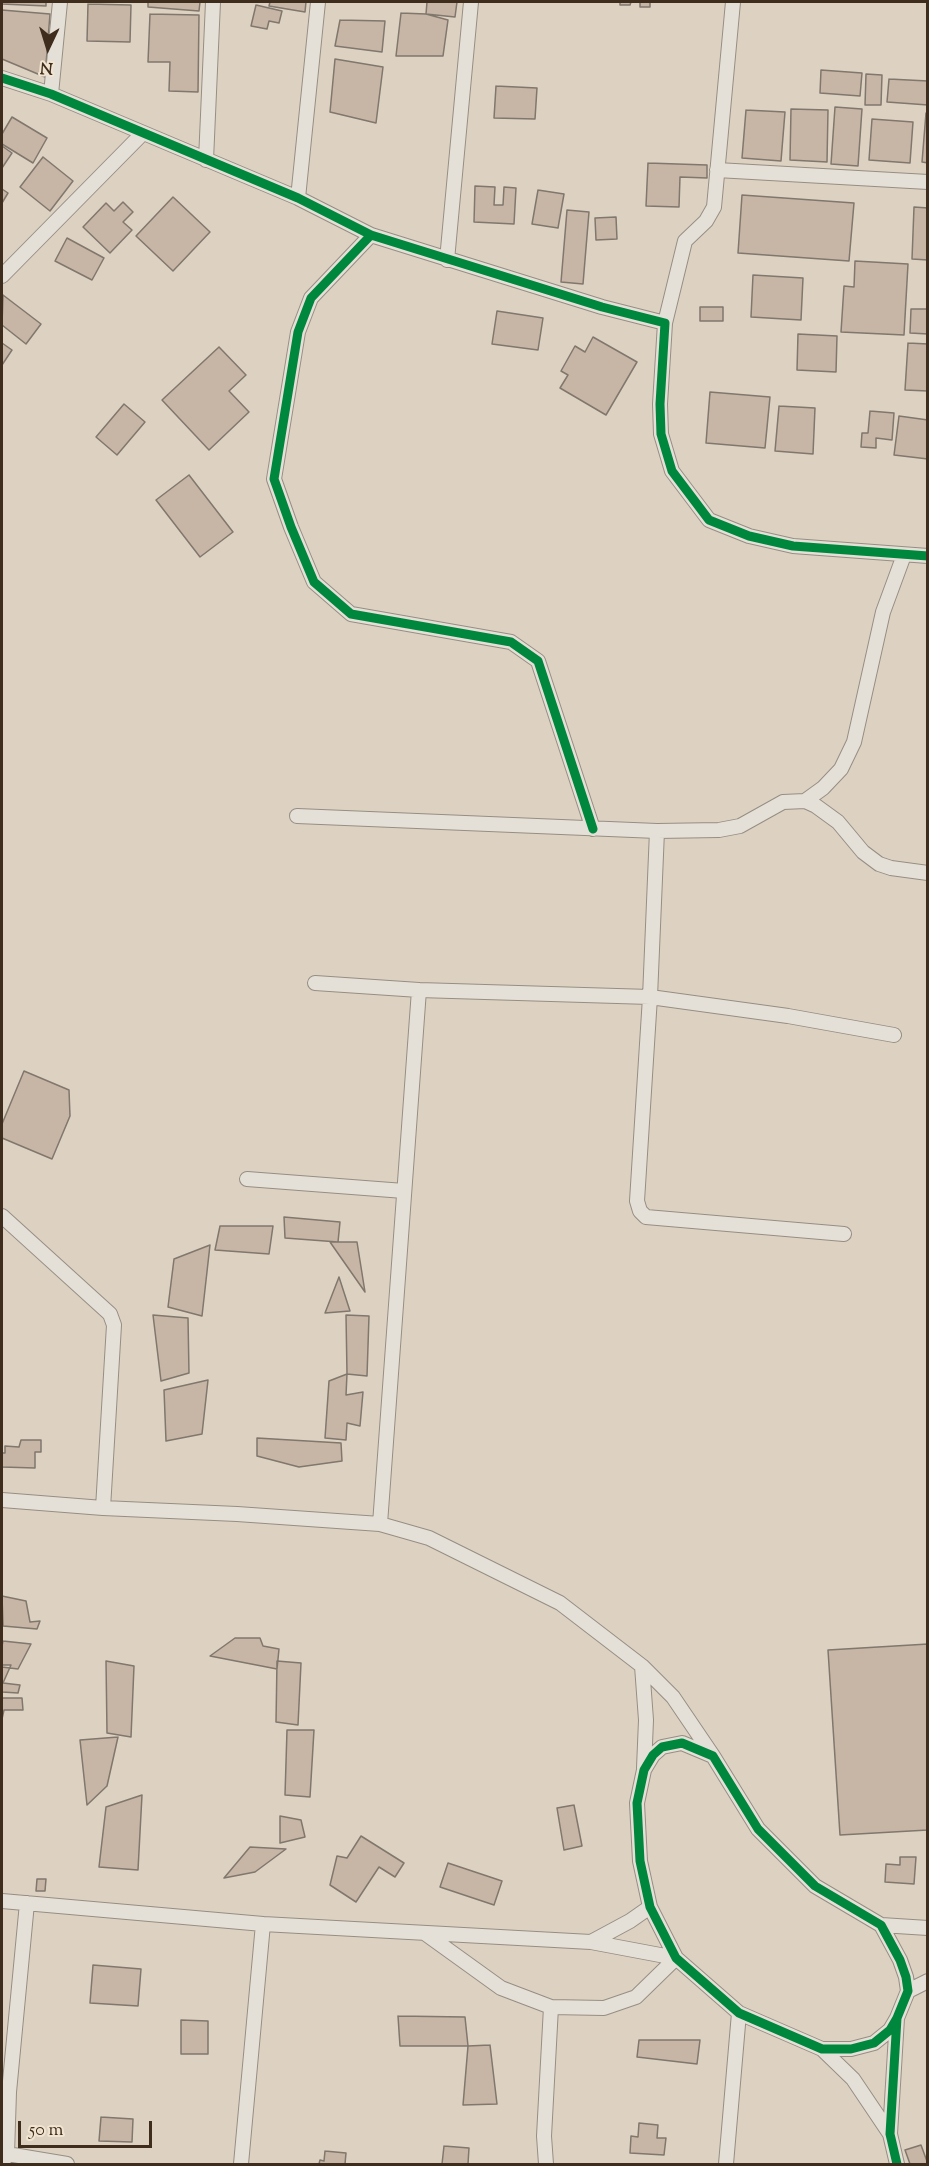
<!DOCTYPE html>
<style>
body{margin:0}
#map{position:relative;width:929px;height:2166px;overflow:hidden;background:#ddd2c2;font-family:"Sorts Mill Goudy",serif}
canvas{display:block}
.frame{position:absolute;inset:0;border:3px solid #3e2c1c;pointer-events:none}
.north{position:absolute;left:18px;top:18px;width:60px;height:60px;-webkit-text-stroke:4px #f1e4d0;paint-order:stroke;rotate:184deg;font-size:16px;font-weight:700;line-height:24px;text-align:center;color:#3e2c1c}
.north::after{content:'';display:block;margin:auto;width:21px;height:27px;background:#3e2c1c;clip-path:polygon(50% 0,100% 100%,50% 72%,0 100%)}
.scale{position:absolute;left:18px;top:2121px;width:134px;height:27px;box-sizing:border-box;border:3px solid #3e2c1c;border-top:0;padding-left:8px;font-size:18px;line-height:21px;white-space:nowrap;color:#3e2c1c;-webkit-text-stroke:4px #f1e4d0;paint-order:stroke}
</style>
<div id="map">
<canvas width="929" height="2166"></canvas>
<div class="frame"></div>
<div class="north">N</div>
<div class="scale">50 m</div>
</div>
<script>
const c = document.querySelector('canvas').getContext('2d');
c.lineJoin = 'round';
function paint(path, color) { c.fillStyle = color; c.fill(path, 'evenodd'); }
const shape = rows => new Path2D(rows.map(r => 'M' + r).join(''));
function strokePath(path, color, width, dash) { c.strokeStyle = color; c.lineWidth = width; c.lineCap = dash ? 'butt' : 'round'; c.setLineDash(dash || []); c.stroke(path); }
const building = shape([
 [2,2,46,2,46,6,2,4,2,2],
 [148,2,200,2,199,11,148,7,148,2],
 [270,2,306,2,305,12,269,6,270,2],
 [427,2,457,2,455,17,426,14,427,2],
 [620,2,631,2,630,5,620,5,620,2],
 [640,2,650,2,650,7,640,7,640,2],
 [88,4,131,5,130,42,87,41,88,4],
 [256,5,282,11,279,23,269,21,267,29,251,26,256,5],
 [2,10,50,14,45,77,2,59,2,10],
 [401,13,426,14,448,20,443,56,396,56,401,13],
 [150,14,199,15,198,92,169,91,170,62,148,62,150,14],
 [340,20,385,21,382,52,335,46,340,20],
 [335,59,383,67,376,123,330,112,335,59],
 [821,70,862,73,860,96,820,93,821,70],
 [866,74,882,75,881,105,865,105,866,74],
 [889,79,928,81,928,105,887,102,889,79],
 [496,86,537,88,535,119,494,118,496,86],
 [835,107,862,109,858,166,831,164,835,107],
 [791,109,828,110,827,162,790,160,791,109],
 [746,110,785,112,781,161,742,158,746,110],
 [926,113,928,113,928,163,922,162,926,113],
 [12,117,47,138,33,163,2,144,2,134,12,117],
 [872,119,913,122,910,163,869,160,872,119],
 [2,146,12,153,2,168,2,146],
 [43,157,73,181,50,211,20,187,43,157],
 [648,163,707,165,707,178,680,177,679,207,646,206,648,163],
 [475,186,495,187,494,205,503,205,504,187,516,188,514,224,474,222,475,186],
 [2,189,8,193,2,203,2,189],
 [538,190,564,194,558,228,532,224,538,190],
 [742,195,854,203,849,261,738,253,742,195],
 [173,197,210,232,173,271,136,236,173,197],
 [123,202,133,212,123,222,132,230,110,253,83,227,106,203,114,211,123,202],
 [914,207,928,208,928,260,912,259,914,207],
 [567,210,589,212,583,284,561,282,567,210],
 [616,217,617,239,596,240,595,218,616,217],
 [67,238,104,258,92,280,55,261,67,238],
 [855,261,908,264,904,335,841,332,844,286,854,287,855,261],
 [753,275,803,278,801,320,751,317,753,275],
 [3,295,41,324,26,344,2,325,3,295],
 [700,307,723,307,723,321,700,321,700,307],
 [911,309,928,309,928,334,910,333,911,309],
 [497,311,543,318,538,350,492,344,497,311],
 [798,334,837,336,836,372,797,370,798,334],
 [593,337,637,362,606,415,560,388,568,375,561,371,575,346,585,352,593,337],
 [2,343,12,350,2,365,2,343],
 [908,343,928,344,928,391,905,390,908,343],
 [219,347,246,375,229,391,249,412,209,450,162,400,219,347],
 [710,392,770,397,765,448,706,443,710,392],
 [124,404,145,422,117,455,96,437,124,404],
 [779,406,815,408,813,454,775,451,779,406],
 [870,411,894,413,892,440,876,438,876,448,861,447,862,433,868,433,870,411],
 [899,416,928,420,928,459,894,455,899,416],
 [189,475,233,532,200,557,156,500,189,475],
 [24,1071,69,1090,70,1116,52,1159,2,1138,2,1124,24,1071],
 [284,1217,340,1222,338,1242,285,1238,284,1217],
 [220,1226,273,1226,269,1254,215,1250,220,1226],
 [330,1242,357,1242,365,1292,330,1242],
 [210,1245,202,1316,168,1307,174,1259,210,1245],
 [339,1277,350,1311,325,1313,339,1277],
 [153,1315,188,1318,189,1373,161,1381,153,1315],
 [346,1315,369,1316,367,1376,347,1374,346,1315],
 [347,1374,346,1395,363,1392,360,1426,347,1423,346,1440,325,1438,329,1381,347,1374],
 [208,1380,202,1434,166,1441,164,1390,208,1380],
 [257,1438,341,1443,342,1461,299,1467,257,1456,257,1438],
 [21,1440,41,1440,41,1452,35,1452,35,1468,2,1467,2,1453,5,1453,5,1446,19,1447,21,1440],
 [2,1596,26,1601,30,1622,40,1621,37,1629,3,1626,2,1596],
 [235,1638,260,1638,263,1646,279,1649,277,1669,210,1656,235,1638],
 [3,1641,31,1644,18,1669,2,1667,2,1646,3,1641],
 [928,1644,928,1830,840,1835,828,1650,928,1644],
 [106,1661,134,1666,131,1737,107,1733,106,1661],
 [277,1661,301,1663,298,1725,276,1722,277,1661],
 [2,1665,11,1665,3,1683,20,1685,18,1693,2,1692,2,1665],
 [2,1698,22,1698,23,1710,4,1710,2,1719,2,1698],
 [287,1730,314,1730,310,1797,285,1795,287,1730],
 [118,1737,107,1786,87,1805,80,1740,118,1737],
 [142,1795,138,1870,99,1867,106,1807,142,1795],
 [574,1805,582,1846,564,1850,557,1808,574,1805],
 [280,1816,301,1820,305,1837,280,1843,280,1816],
 [361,1836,404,1863,395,1877,379,1867,356,1902,330,1885,337,1856,347,1858,361,1836],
 [250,1847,286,1849,255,1872,224,1878,250,1847],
 [900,1857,916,1857,914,1884,885,1882,886,1864,900,1865,900,1857],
 [448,1863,502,1881,494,1905,440,1887,448,1863],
 [37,1879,46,1879,45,1891,36,1891,37,1879],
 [93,1965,141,1969,138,2006,90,2003,93,1965],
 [398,2016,465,2017,468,2046,400,2046,398,2016],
 [181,2020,208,2021,208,2054,181,2054,181,2020],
 [639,2040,700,2040,697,2064,637,2057,639,2040],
 [490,2045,497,2104,463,2105,468,2046,490,2045],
 [101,2117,133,2119,132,2142,99,2141,101,2117],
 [639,2123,658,2125,657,2138,666,2138,664,2155,630,2153,631,2136,638,2137,639,2123],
 [921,2145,928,2164,910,2164,905,2150,921,2145],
 [444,2146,469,2148,468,2164,442,2164,444,2146],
 [325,2151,346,2153,345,2164,319,2164,320,2160,324,2161,325,2151]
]);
const minor = shape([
 [2,78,51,94,298,198,371,235,602,307,665,323,660,404,661,434,672,471,709,520,749,536,793,546,928,556],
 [51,94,60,2],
 [206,160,213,2],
 [717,170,928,182],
 [298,198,318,2],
 [371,235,311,298,298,332,274,479,291,527,314,582,351,614,511,642,538,661,593,829],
 [447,260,471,2],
 [2,276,143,133],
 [665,323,685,241,706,221,714,207,733,2],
 [805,801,823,788,841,769,854,742,883,612,904,555],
 [297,816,657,831,719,830,740,826,783,802,805,801,816,806,838,822,863,852,879,864,891,868,928,873],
 [657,831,650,997,637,1201,640,1211,646,1217,844,1234],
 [315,983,419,990,650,997,788,1016,894,1035],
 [247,1179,404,1191],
 [2,1216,110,1314,114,1325,103,1508],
 [2,1500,103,1508,237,1514,380,1524,429,1538,560,1603,642,1666,673,1697,713,1756],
 [380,1524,419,990],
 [642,1666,646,1720,644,1768],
 [2,1901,263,1924,591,1942,676,1958],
 [881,1925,928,1928],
 [426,1934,501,1988,551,2007,604,2008,636,1997,676,1958],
 [591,1942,630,1921,650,1907],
 [908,1991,928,1981],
 [822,2049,853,2079,890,2134],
 [7,2154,67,2164],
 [2,2164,7,2154,9,2092,27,1903],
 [241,2164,263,1924],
 [546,2164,544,2136,551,2007],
 [726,2164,739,2013],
 [897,2164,890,2134,897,2018,908,1991,906,1977,900,1960,881,1925,815,1886,758,1829,713,1756,682,1743,662,1747,653,1755,644,1770,637,1803,640,1861,650,1907,676,1958,739,2013,822,2049,851,2049,874,2043,890,2030,897,2018]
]);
const cycleway = shape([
 [2,78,51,94,298,198,371,235,602,307,665,323,660,404,661,434,672,471,709,520,749,536,793,546,928,556],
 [371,235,311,298,298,332,274,479,291,527,314,582,351,614,511,642,538,661,593,829],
 [897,2164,890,2134,897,2018,908,1991,906,1977,900,1960,881,1925,815,1886,758,1829,713,1756,682,1743,662,1747,653,1755,644,1770,637,1803,640,1861,650,1907,676,1958,739,2013,822,2049,851,2049,874,2043,890,2030,897,2018]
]);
paint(building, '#c7b5a6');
strokePath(building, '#80776d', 1.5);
strokePath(minor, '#968e83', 16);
strokePath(minor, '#e5e0d7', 14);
strokePath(cycleway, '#00873e', 9);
</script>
